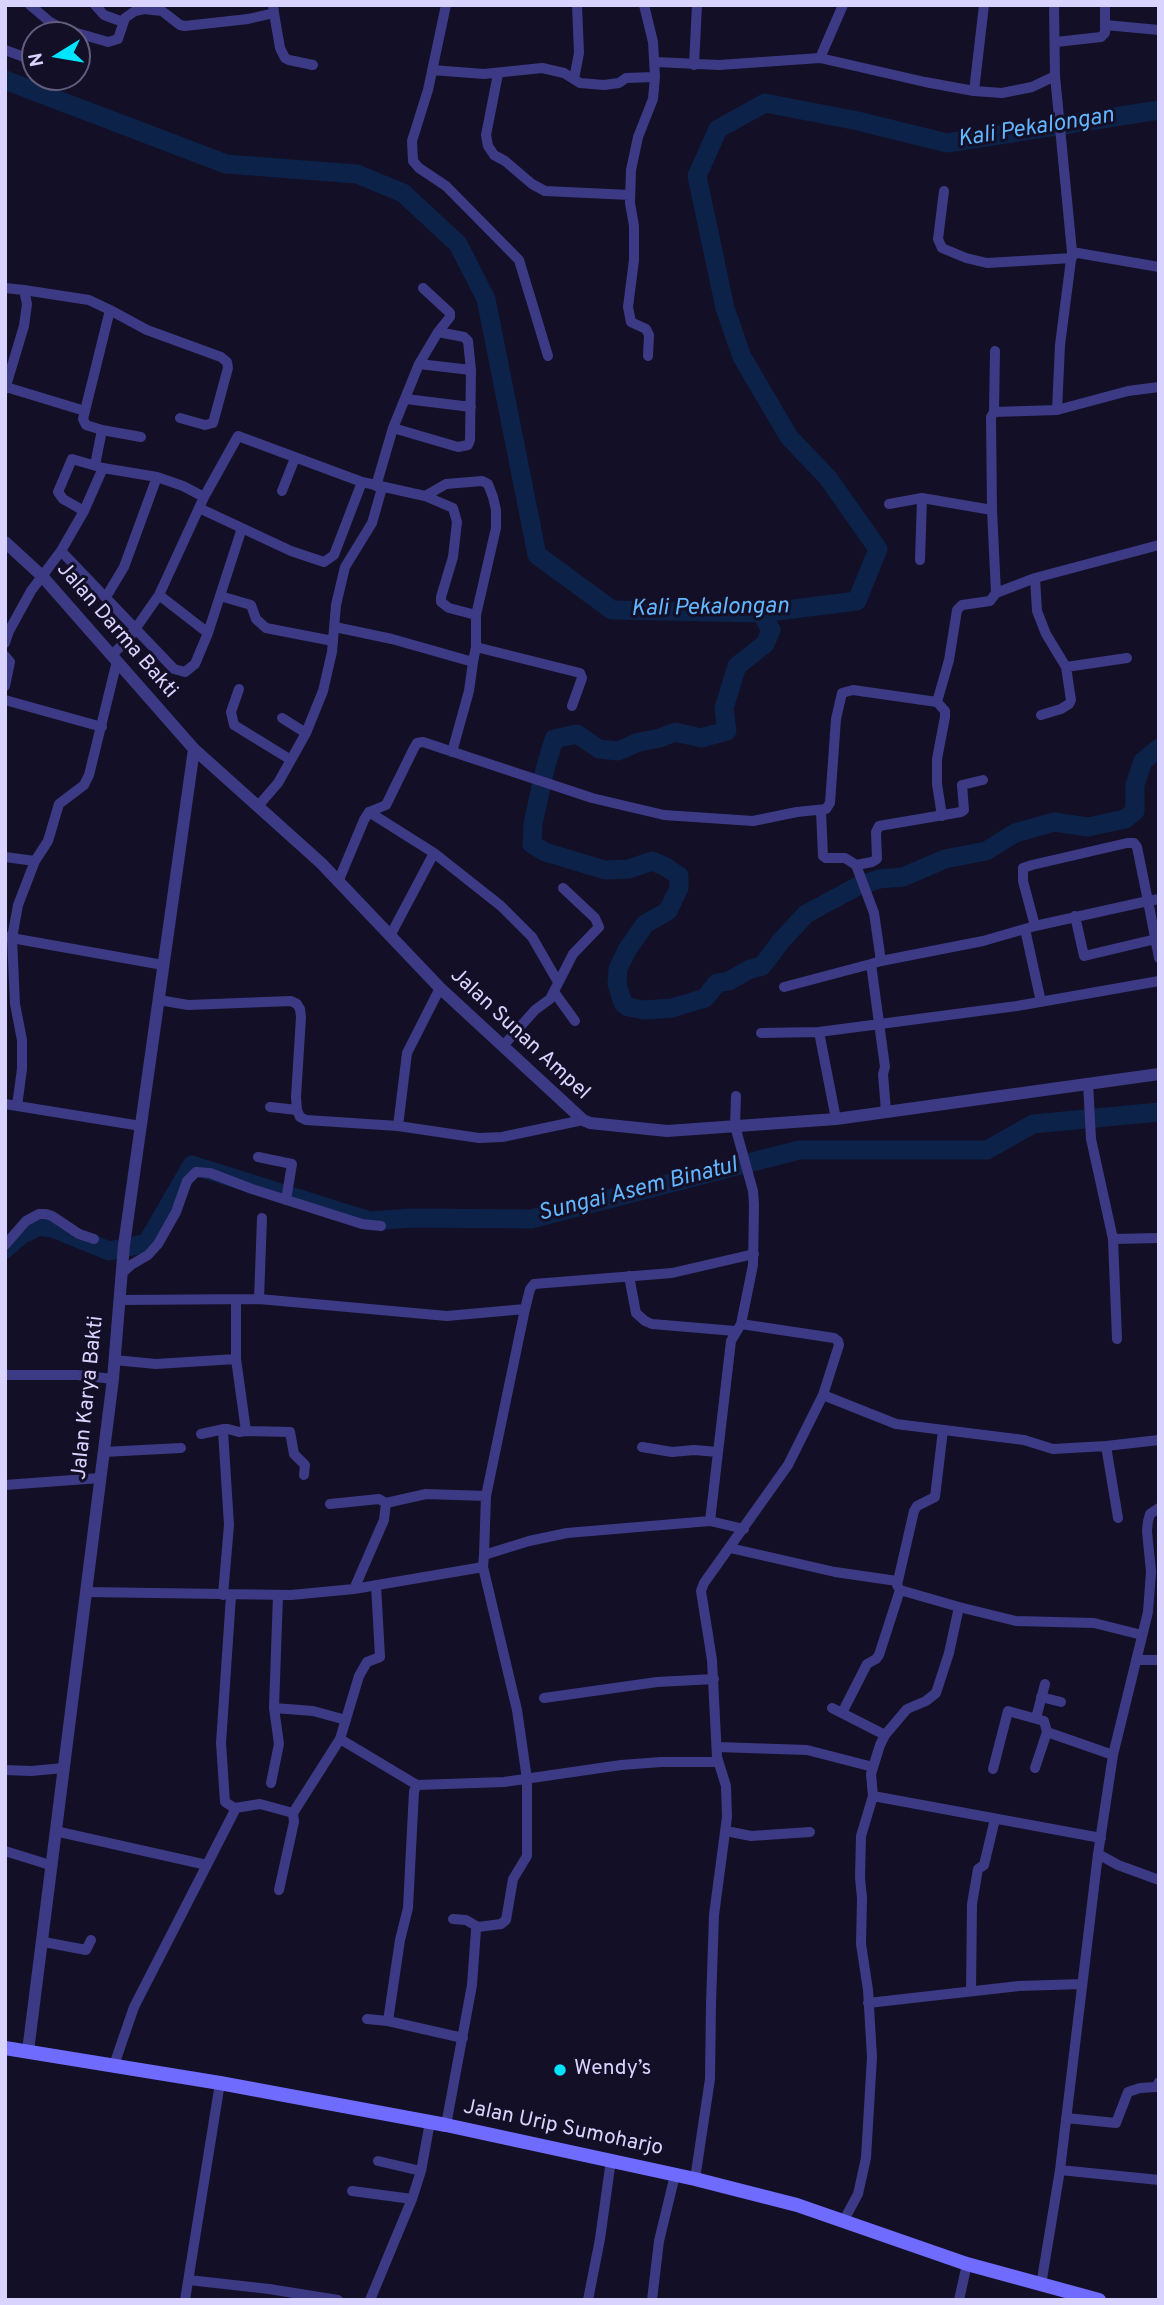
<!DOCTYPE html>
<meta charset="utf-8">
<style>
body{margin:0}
#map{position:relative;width:1164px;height:2305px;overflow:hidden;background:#130f26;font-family:Overpass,sans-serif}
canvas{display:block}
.frame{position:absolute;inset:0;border:7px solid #d9d4ff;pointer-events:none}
.north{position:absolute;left:21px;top:21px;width:70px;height:70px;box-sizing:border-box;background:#130f26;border:2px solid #625e7d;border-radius:50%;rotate:259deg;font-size:19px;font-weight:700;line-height:28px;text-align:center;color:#d9d4ff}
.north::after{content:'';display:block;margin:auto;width:24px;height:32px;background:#00e5ff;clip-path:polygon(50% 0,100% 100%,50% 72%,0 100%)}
</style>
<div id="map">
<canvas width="1164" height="2305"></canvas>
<div class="frame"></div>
<div class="north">N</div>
</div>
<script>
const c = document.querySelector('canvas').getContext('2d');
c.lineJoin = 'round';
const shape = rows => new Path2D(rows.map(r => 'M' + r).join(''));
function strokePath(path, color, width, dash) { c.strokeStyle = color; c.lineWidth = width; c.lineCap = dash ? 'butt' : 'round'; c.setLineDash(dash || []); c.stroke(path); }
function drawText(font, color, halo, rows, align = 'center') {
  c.font = font + ' Overpass,sans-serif'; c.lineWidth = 6; c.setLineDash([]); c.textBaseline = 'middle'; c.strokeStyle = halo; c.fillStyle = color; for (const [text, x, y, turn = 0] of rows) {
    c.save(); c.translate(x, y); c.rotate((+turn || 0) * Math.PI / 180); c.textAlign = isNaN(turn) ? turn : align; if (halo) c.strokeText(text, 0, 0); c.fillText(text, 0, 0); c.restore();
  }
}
const river = shape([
 [5,80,226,164,357,174,403,193,458,244,486,299,537,555,612,610,761,613,857,601,878,549,828,478,789,437,742,357,725,308,697,176,718,129,765,103,858,121,947,143,1159,110],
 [761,613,771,630,765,644,737,666,724,708,727,731,701,738,675,732,660,738,639,742,618,751,599,749,577,734,554,739,545,769,533,824,532,844,545,852,605,870,629,869,652,861,666,867,679,876,679,888,668,911,645,924,627,950,618,969,617,984,623,1003,628,1007,644,1010,672,1008,705,998,717,983,729,981,748,970,762,966,781,941,806,914,858,886,879,879,903,877,945,859,986,851,1015,833,1054,822,1088,827,1125,819,1135,811,1135,785,1143,761,1159,748],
 [5,1249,21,1235,39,1226,55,1229,109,1251,147,1243,192,1165,370,1221,411,1218,531,1219,799,1150,987,1150,1033,1124,1159,1112]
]);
const minor = shape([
 [30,5,50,22,63,29,108,42,118,39,125,18,135,11,144,9,162,11,180,25,185,26,248,19,274,13,273,5],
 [95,5,104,15,123,22],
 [446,5,428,90,412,141,413,161,419,168,446,186,519,260,548,356],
 [644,5,653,42,655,77,653,99,638,137,631,170,630,203,634,226,634,260,628,307,631,322,646,329,649,335,648,356],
 [1054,5,1055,76,1072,252,1159,267],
 [274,13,280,48,285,58,289,60,313,65],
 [1105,25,1105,5],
 [1056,42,1101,37,1105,33,1105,25,1159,30],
 [5,50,35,61],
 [820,58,843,5],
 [656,62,719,65,820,58,925,82,974,91,1002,93,1032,87,1055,76],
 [694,65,697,5],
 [432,70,484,74,542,68,564,73,580,83,604,85,619,83,626,78,655,77],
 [498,74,486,135,488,146,494,155,505,161,532,184,545,191,630,195],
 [574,79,579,53,577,5],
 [974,91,984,5],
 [944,191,938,239,942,248,966,258,987,263,1072,258],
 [1072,252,1060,345,1057,410,1128,391,1159,387],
 [5,288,24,290,27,304,24,326,5,389],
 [24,290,89,300,110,310,83,419,86,425,102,430,95,465],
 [110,310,147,330,221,357,227,362,228,368,213,423,205,425,180,418],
 [419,364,471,370],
 [6,387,85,411],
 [406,399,471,407],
 [994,412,1057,410],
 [393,428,458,447,468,445,470,440,471,370,468,341,464,337,438,332,450,317,450,313,423,288],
 [102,430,141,437],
 [376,486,393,428,419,364,438,332],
 [282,491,295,458],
 [425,496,446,484,482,481,488,484,493,497,496,510,496,528,476,615,476,647,473,662],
 [204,497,238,436,362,482],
 [992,510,991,417,994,412,995,351],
 [84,511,63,499,58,492,72,459,103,468,157,477,183,486,204,497,199,508],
 [61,551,174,669,185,672,195,664,208,633,242,528],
 [920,560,922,498],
 [1035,578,1037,611,1046,634,1066,667,1071,700,1069,704,1061,709,1041,715],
 [996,593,1035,578,1159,545],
 [159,595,208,633],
 [220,596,251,605,256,619,266,628,333,641],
 [106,597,124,567,157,477],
 [335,627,392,639,473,662,469,691,452,752],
 [5,643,9,631,31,591,61,551,84,511,103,468],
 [476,647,580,673,582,678,572,706],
 [112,655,129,638,159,595,199,508,291,551,324,562,334,555,362,482,425,496,453,508,457,522,453,557,441,597,441,602,449,608,476,615],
 [5,656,10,662,5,686],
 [1066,667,1127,658],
 [239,689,231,712,234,725,291,760],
 [5,700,102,727],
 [937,702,945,711,945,717,937,759,937,784,942,816],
 [282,718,306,733],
 [258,806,278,783,306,733,323,691,332,652,336,605,345,567,372,523,382,488],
 [821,811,823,856,826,858,845,858,856,865,874,913,881,961,871,964,885,1067,883,1074,886,1111],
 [369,812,434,853,501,906,532,937,558,982],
 [5,857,35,861],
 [856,865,872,862,877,859,876,832,879,826,961,812,964,810,962,785,983,780],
 [338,882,364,820,369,812,386,805,414,748,417,743,423,742,592,798,664,815,753,821,797,812,826,809,830,803,836,719,842,693,853,690,937,702,949,660,957,610,962,605,990,601,996,593,992,510,922,498,889,504],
 [1075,916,1084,956,1156,939],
 [1035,926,1023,881,1023,868,1032,865,1127,843,1134,843,1137,847,1148,901,1159,899],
 [1025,929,1041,1002],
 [390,936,434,853],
 [6,937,163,965],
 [881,961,983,941,1035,926,1148,901,1159,958],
 [784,987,871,964],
 [554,992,575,1021],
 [159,1000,188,1005,291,1001,297,1004,300,1009,301,1017,296,1097,297,1110,300,1117,306,1120,398,1126,479,1138,502,1137,583,1120],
 [819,1032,1017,1006,1159,981],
 [761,1033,819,1032,836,1119],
 [503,1046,535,1010,550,999,573,954,599,927,595,918,563,888],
 [1088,1083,1091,1139,1113,1239,1159,1238],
 [5,1104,141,1126],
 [17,1106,22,1069,22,1040,15,1004,12,938,18,905,35,861,48,841,59,804,84,785,89,775,117,661],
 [270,1107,297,1110],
 [398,1126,407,1053,440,988],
 [258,1157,292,1164,286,1200],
 [1113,1239,1117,1339],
 [5,1245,26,1221,39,1214,46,1214,52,1216,79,1234,94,1239],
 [121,1274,131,1265,148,1255,158,1244,176,1212,187,1181,196,1172,210,1173,252,1189,362,1224,381,1226],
 [629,1276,636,1313,645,1321,652,1324,735,1331],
 [259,1299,262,1218],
 [120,1300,259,1299,447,1316,525,1309,530,1289,534,1284,672,1273,754,1254],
 [114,1360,156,1364,236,1359],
 [5,1375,77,1375,113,1379],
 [823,1395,896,1424,1024,1440,1053,1449,1106,1446,1159,1440],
 [943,1430,935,1497,917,1506,914,1511,897,1585,900,1590,959,1607],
 [246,1431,290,1432,294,1454,305,1465,304,1475],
 [201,1434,224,1429],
 [1106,1446,1118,1518],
 [642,1447,672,1452,694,1450,718,1452],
 [104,1452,181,1448],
 [5,1485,100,1478],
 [386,1503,426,1494,486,1496],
 [330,1504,379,1499,386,1503,384,1520,354,1589],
 [710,1521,744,1529],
 [730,1548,835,1572,897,1581],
 [484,1555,486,1496,525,1309],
 [86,1592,291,1595,354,1589,483,1567],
 [223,1595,229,1525,223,1431,224,1429,228,1429,239,1432,246,1431,236,1359,236,1300],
 [1136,1660,1159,1660],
 [1041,1697,1061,1702],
 [544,1698,657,1682,714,1679],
 [274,1708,313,1711,346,1720],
 [832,1708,885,1735],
 [843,1711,867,1664,876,1659,879,1655,900,1590],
 [1036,1718,1045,1684],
 [340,1739,417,1785],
 [717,1747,807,1750,873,1767],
 [1035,1768,1047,1732,1113,1755],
 [993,1769,1008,1711,1044,1721,1047,1732],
 [5,1770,31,1771,64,1768],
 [271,1783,279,1744,274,1708,278,1595],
 [873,1796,1101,1838],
 [235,1808,260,1804,293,1813],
 [55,1831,207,1865],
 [726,1831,751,1836,810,1832],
 [5,1851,50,1865],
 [1098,1854,1118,1865,1159,1880],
 [279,1890,294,1822,293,1813,340,1739,359,1676,367,1662,380,1657,376,1585],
 [453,1919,466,1920,478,1927],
 [44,1942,86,1950,91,1940],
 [971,1991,972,1904,978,1869,984,1865,995,1819],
 [868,2003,1019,1986,1082,1984],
 [367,2019,388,2021],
 [463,2038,388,2021,400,1940,408,1908,414,1791,417,1785,504,1782,621,1765,661,1762,718,1762],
 [114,2065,134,2007,234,1812,233,1807,225,1802,221,1743,231,1596],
 [1066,2118,1116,2123,1128,2092,1140,2088,1156,2087,1159,2082],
 [446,2125,472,1985,476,1930,478,1927,501,1924,506,1920,513,1879,527,1856,527,1779,517,1710,483,1567,484,1555,529,1541,567,1533,710,1521,731,1341,741,1324],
 [378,2161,421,2171],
 [1060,2170,1159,2180],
 [695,2179,710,2079,711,2004,714,1915,727,1817,726,1786,717,1757,712,1660,701,1591,704,1583,788,1465,823,1395,839,1345,838,1341,834,1338,741,1324,753,1265,754,1205,753,1191,735,1126,736,1096],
 [352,2191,412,2199],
 [844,2220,858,2194,866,2158,872,2057,868,1990,861,1944,862,1898,860,1878,861,1836,873,1796,871,1774,880,1745,885,1735,907,1709,926,1701,936,1693,949,1653,959,1607,1016,1621,1094,1623,1142,1635],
 [189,2280,269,2289,338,2300],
 [1041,2285,1060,2170,1098,1854,1113,1755,1148,1612,1151,1572,1147,1531,1148,1521,1150,1514,1159,1508],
 [185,2300,220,2083],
 [370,2300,412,2199,421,2171,430,2122],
 [588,2300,600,2239,611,2160],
 [652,2300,659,2241,675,2175],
 [959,2300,967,2264]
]);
const tertiary = shape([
 [5,542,42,576,194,749,321,863,440,988,583,1120,590,1123,667,1131,836,1119,1159,1074],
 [28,2051,113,1379,124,1245,194,749]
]);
const secondary = shape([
 [5,2048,220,2083,446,2125,695,2179,797,2205,967,2264,1099,2300]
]);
const markers = [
 [560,2070,7,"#00e5ff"]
];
const streetNames = [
 ["Jalan Darma Bakti",116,631,49],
 ["Jalan Sunan Ampel",519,1035,43],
 ["Jalan Karya Bakti",89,1398,-84],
 ["Jalan Urip Sumoharjo",563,2129,12]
];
const poiNames = [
 ["Wendy’s",574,2070]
];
const waterNames = [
 ["Kali Pekalongan",1036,129,-9],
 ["Kali Pekalongan",710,609,-1],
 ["Sungai Asem Binatul",638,1191,-14]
];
strokePath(river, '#0c2248', 19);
strokePath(minor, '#3d3a85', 10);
strokePath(tertiary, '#3d3a85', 12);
strokePath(secondary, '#6f6bff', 14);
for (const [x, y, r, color] of markers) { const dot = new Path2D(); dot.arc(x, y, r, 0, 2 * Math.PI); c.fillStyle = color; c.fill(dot); strokePath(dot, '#130f26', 2.5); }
drawText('21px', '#d9d4ff', '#130f26', streetNames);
drawText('21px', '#d9d4ff', '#130f26', poiNames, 'left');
drawText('italic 23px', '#62b6ff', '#130f26', waterNames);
</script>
